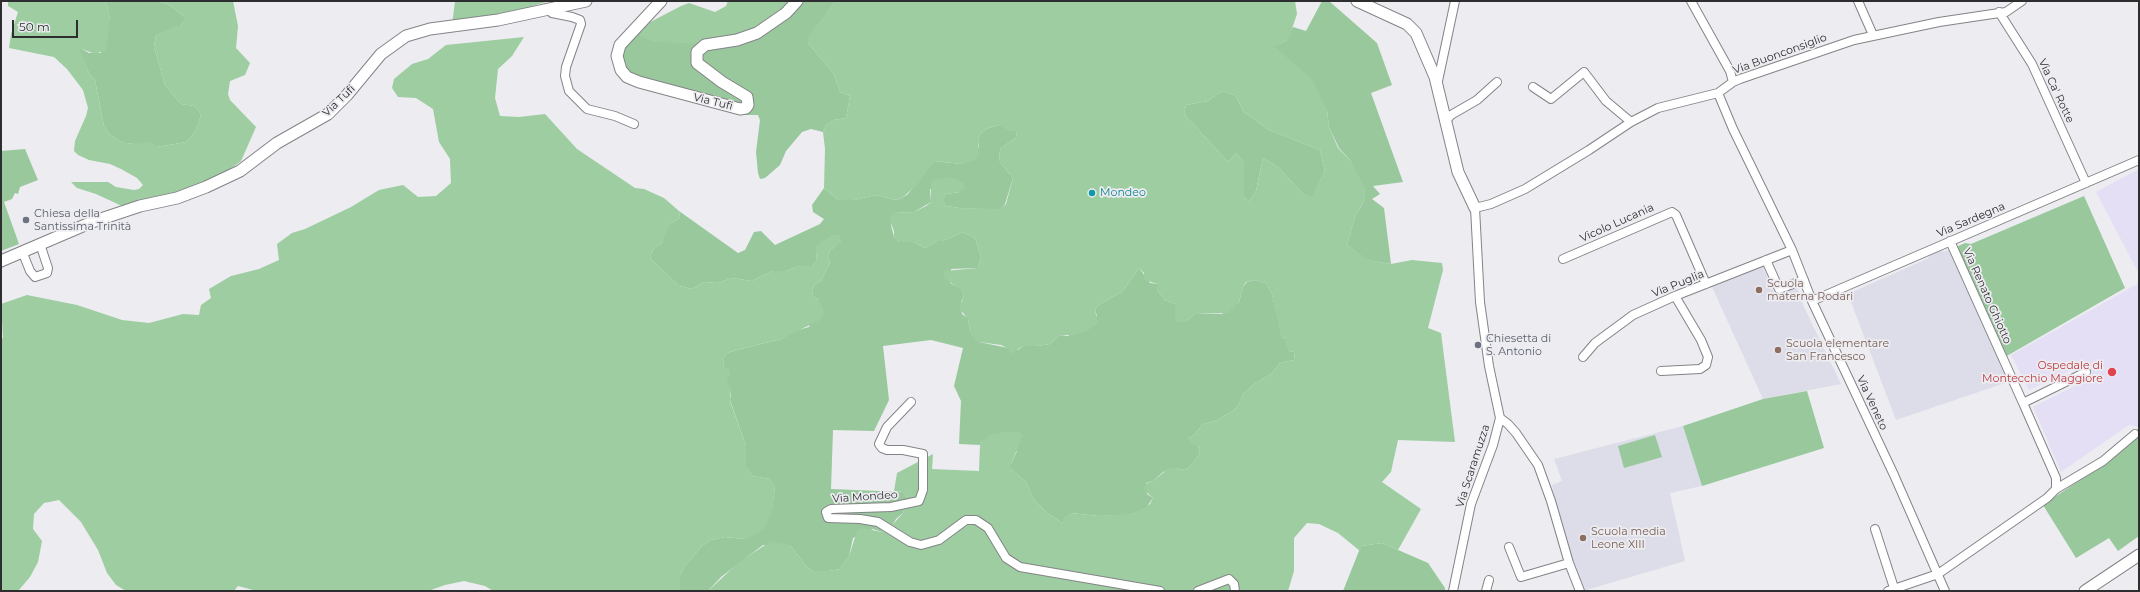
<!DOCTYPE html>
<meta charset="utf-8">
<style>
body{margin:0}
#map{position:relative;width:2140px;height:592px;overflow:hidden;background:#ececf1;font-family:Montserrat,sans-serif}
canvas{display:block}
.frame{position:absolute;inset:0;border:2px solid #2e2e30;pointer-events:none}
.scale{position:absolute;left:12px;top:20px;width:66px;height:18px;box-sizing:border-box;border:2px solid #2e2e30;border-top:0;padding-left:5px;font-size:12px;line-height:14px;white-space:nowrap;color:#2e2e30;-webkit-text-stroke:3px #ececf1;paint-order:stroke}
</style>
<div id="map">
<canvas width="2140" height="592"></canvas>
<div class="frame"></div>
<div class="scale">50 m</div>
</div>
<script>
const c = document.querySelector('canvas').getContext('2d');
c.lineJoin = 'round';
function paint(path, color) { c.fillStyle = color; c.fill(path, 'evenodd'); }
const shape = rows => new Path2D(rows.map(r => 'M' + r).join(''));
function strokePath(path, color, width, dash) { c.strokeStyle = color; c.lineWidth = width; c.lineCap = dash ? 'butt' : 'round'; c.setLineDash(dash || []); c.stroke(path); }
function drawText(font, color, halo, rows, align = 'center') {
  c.font = font + ' Montserrat,sans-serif'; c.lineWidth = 3.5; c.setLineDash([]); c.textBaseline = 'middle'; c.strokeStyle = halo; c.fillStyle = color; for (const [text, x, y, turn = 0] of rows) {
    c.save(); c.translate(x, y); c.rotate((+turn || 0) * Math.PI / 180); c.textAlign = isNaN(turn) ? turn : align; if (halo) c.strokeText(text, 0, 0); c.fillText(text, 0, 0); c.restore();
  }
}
const built = shape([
 [1954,248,2014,380,1896,420,1848,294,1929,258,1928,254,1942,249,1943,252],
 [1762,264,1775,296,1797,287,1804,307,1841,384,1763,399,1712,287],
 [1683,426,1702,486,1670,493,1685,561,1583,591,1566,554,1552,485,1562,481,1554,459]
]);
const medical = shape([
 [2139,169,2139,274,2096,192],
 [2139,283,2139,427,2129,425,2061,472,2033,407,2088,379,2083,365,2029,390,2011,355]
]);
const green = shape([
 [106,1,156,1,168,4,184,16,184,21,180,26,156,35,154,47,165,85,181,104,194,106,201,114,198,125,192,136,186,142,157,147,126,143,119,141,109,134,104,126,95,80,89,73,78,47,89,53,101,53,110,19],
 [797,1,836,1,809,37,808,43,834,74,840,92,850,96,846,118,834,120,826,125,823,132,811,129,802,132,786,151,780,165,765,178,760,179,758,173,756,152,760,120,758,115,746,115,628,83,616,46,633,31],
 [1322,1,1329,1,1377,43,1392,85,1371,93,1403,182,1373,186,1380,194,1372,199,1384,208,1391,264,1367,260,1347,245,1355,217,1365,199,1351,161,1339,148,1329,127,1327,110,1273,46,1286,41,1293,27,1306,31],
 [1222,91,1235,95,1244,112,1269,130,1320,150,1325,171,1312,198,1303,194,1278,167,1263,158,1256,191,1249,202,1244,197,1244,163,1236,153,1228,162,1184,114,1186,105,1208,101],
 [998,125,1016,131,1017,137,1001,148,999,155,1000,162,1013,178,1005,204,1000,210,959,208,946,206,942,200,946,194,960,192,930,189,931,202,914,212,894,213,891,225,894,237,899,242,913,242,925,248,937,241,943,241,963,232,975,238,981,257,978,268,951,269,950,283,961,289,964,296,961,302,962,314,968,318,970,332,979,342,1018,350,1023,346,1037,346,1050,344,1060,335,1068,336,1097,316,1095,310,1099,305,1123,291,1139,268,1150,283,1159,284,1157,290,1165,300,1175,304,1177,322,1185,322,1195,314,1222,314,1239,302,1243,287,1247,282,1254,280,1266,283,1272,294,1282,337,1286,339,1289,351,1295,352,1294,360,1280,363,1271,374,1253,385,1243,394,1238,406,1233,411,1215,421,1203,424,1194,435,1188,438,1198,446,1200,452,1197,458,1188,468,1182,470,1176,468,1163,472,1153,481,1146,483,1147,494,1153,498,1145,509,1132,514,1126,515,1098,516,1071,513,1062,523,1046,512,1034,500,1026,482,1011,469,1011,464,1017,451,982,441,980,445,959,444,961,401,954,386,963,348,931,340,883,346,889,400,874,431,833,430,831,489,903,492,907,497,906,504,903,513,896,519,892,526,882,532,873,529,853,538,849,556,840,569,829,571,813,571,807,567,790,545,763,545,721,577,708,591,680,591,680,575,685,566,702,546,711,540,725,537,745,539,772,509,775,487,769,479,753,476,746,468,746,446,730,400,731,394,726,382,723,359,727,353,733,351,781,339,795,331,809,327,819,300,813,296,812,290,815,284,821,281,830,263,828,256,830,250,836,246,816,253,817,260,812,266,799,266,786,271,772,271,752,281,732,278,718,283,704,282,692,289,679,286,650,258,652,251,662,242,666,229,670,224,680,218,679,211,738,253,745,250,754,232,761,231,775,245,820,224,824,219,813,212,812,205,824,188,838,200,854,200,876,195,896,200,902,198,908,194,934,161,962,164,979,147,978,140,980,134,986,129],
 [25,149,38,180,20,187,18,194,15,193,12,199,4,202,19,244,1,251,1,151],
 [2084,196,2125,288,2005,357,1954,248,1965,243,1971,244],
 [1807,391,1824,448,1702,486,1683,426,1763,399],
 [2139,434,2139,536,2118,551,2109,538,2076,558,2043,505,2105,463],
 [1655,435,1662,457,1624,468,1618,446],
 [1382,543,1428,563,1445,588,1445,591,1343,591,1361,546]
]);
const forest = shape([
 [8,1,106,1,110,19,106,50,95,54,79,48,89,73,95,80,104,126,109,134,119,141,132,144,150,142,157,147,186,142,192,136,198,125,201,114,194,106,181,104,165,85,154,47,156,35,175,26,180,26,184,21,184,16,168,4,156,1,233,1,238,26,236,48,250,63,245,75,230,81,228,94,230,100,256,127,241,161,221,176,187,191,122,206,96,194,77,188,71,182,108,182,116,187,134,190,139,189,143,185,137,178,121,169,110,164,89,160,78,155,74,151,75,141,86,116,88,108,83,90,67,69,54,57,9,48,11,34,18,12,8,6],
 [455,1,550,1,532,6,521,13,452,25],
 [728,1,797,1,763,32,710,44,652,42,633,31,681,6,689,3,715,12,726,6],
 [836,1,1295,1,1297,14,1290,35,1286,41,1274,46,1312,79,1327,110,1329,127,1338,148,1351,161,1365,188,1365,199,1355,217,1347,245,1368,260,1391,264,1412,260,1442,263,1443,270,1428,328,1441,333,1455,442,1398,440,1391,472,1382,482,1421,509,1398,550,1382,543,1361,546,1360,551,1338,533,1319,524,1307,523,1294,538,1294,571,1288,591,708,591,738,563,771,541,790,545,807,567,813,571,829,571,840,569,849,556,857,531,862,528,882,532,888,530,903,513,907,497,903,492,894,491,897,473,933,454,932,469,979,471,980,445,982,441,992,434,1006,432,1019,432,1023,435,1011,464,1011,469,1026,482,1034,500,1046,512,1062,523,1065,516,1071,513,1098,516,1132,514,1150,504,1153,498,1143,489,1147,483,1153,481,1169,468,1176,468,1182,470,1188,468,1197,458,1200,452,1198,446,1191,444,1188,438,1194,435,1203,424,1215,421,1233,411,1238,406,1243,394,1253,385,1271,374,1280,363,1294,360,1295,352,1289,351,1286,345,1286,339,1282,337,1277,319,1272,294,1266,283,1254,280,1246,282,1243,287,1239,302,1228,313,1195,314,1185,322,1177,322,1175,317,1175,304,1165,300,1157,290,1158,284,1144,280,1144,273,1139,268,1123,291,1099,305,1095,310,1098,323,1087,331,1074,335,1060,335,1050,344,1037,346,1023,346,1011,354,1007,348,1001,345,979,342,973,338,970,332,968,319,959,308,964,296,961,290,944,278,944,271,978,268,981,257,975,238,963,232,943,241,937,241,925,248,913,242,899,242,894,237,894,231,889,218,894,213,914,212,926,206,931,202,931,182,937,179,950,177,963,182,965,188,960,192,946,194,942,200,946,206,959,208,1000,209,1006,204,1013,178,1000,162,999,155,1001,148,1017,137,1016,131,1010,131,998,125,986,129,980,134,978,140,979,154,976,160,962,164,934,161,918,184,902,198,896,200,876,195,854,200,838,200,824,188,825,149,823,132,826,125,834,120,846,118,850,96,840,92,834,74,808,43,808,37],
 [1222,91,1235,95,1244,112,1269,130,1320,150,1325,171,1312,197,1303,194,1278,167,1263,158,1256,191,1249,202,1244,197,1244,163,1236,153,1228,162,1184,114,1186,105,1208,101],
 [524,37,512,56,498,69,495,98,500,116,519,117,545,114,577,149,635,188,644,189,664,198,679,211,680,218,670,224,662,242,652,251,650,258,679,286,692,289,704,282,718,283,732,278,752,281,772,271,786,271,799,266,812,266,817,260,815,246,832,235,839,235,842,242,830,250,828,256,830,263,821,281,815,284,812,290,813,296,819,300,822,306,824,314,820,320,781,339,733,351,727,353,723,359,724,366,730,370,730,376,726,382,731,387,730,401,746,446,746,468,753,476,769,479,775,487,772,512,765,528,759,533,745,539,725,537,711,540,702,546,685,566,680,575,680,591,493,591,485,586,464,581,445,585,428,591,257,591,238,586,234,591,126,591,116,585,107,573,98,550,81,522,59,500,44,503,34,514,33,529,42,541,38,562,30,577,18,591,1,591,1,339,3,338,1,304,27,295,77,305,122,320,149,323,183,314,199,315,201,305,211,298,209,289,231,276,259,269,279,260,277,244,292,233,305,229,351,207,379,190,403,185,418,197,436,196,451,183,450,159,439,142,433,109,416,98,398,97,392,88,394,79,412,64,428,59,446,45]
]);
const street = shape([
 [1691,1,1730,71,1733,82],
 [1858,1,1873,35],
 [547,9,552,13,572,17,580,20,581,24,566,67,565,76,569,91,587,109,615,116,634,124],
 [1999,12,2032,64,2086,183],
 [1438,81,1455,1],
 [1533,87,1551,99,1584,72,1606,101,1631,122],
 [1718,93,1733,129,1792,250,1812,301,1894,475,1945,591],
 [1445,122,1451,115,1477,100,1497,82],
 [1950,241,2023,403],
 [22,251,30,271,35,277,47,273,48,268,40,244],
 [1563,259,1672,212,1676,215,1706,284],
 [1766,260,1779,289,1804,280],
 [1812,301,2139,160],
 [1583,357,1595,343,1633,315,1675,296,1792,250],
 [1661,371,1700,369,1706,365,1708,357,1701,340,1675,296],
 [911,402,887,427,879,444,882,448,887,450,903,450,923,454,923,490,919,501,891,507,831,509,826,512,828,518,860,519,878,522,910,542,921,545,939,540,966,520,976,520,988,528,1006,558,1020,567,1160,591],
 [2056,489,2103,461,2135,434],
 [1875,529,1895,591],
 [1509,547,1521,577,1569,563],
 [1198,591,1229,579,1234,584,1235,591],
 [1453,591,1471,504,1493,445,1500,418],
 [1486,591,1489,580],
 [1580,591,1569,563,1551,501,1538,465,1516,433,1508,424,1500,418,1489,366,1480,302,1475,208,1491,204,1525,189,1589,150,1631,122,1658,108,1718,93,1733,82,1740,79,1854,40,1939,22,2006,12,2022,1],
 [1888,591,1938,574,2047,498,2056,489,2056,478,2023,403,2086,372]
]);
const secondary = shape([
 [661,1,620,45,617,56,621,70,627,77,639,82,740,109,746,108,748,105,747,97,722,82,697,63,697,52,705,45,737,40,757,33,786,13,797,1],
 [1357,1,1407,24,1416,33,1435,77,1458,172,1475,208],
 [1,261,92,222,140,206,177,198,206,187,240,171,277,143,328,114,347,95,381,54,406,36,430,29,498,20,586,1],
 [2085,591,2139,555]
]);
const markers = [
 [1092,193,4,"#0f9aa8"],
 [26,220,4,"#6b7280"],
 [1759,290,4,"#8d6e63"],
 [1478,345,4,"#6b7280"],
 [1778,350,4,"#8d6e63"],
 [2112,372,5,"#e0444e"],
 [1583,538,4,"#8d6e63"]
];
const streetNames = [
 ["Via Buonconsiglio",1780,54,-20],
 ["Via Ca' Rotte",2056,91,65],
 ["Via Tufi",339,101,-44],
 ["Via Tufi",713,102,14],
 ["Via Sardegna",1971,220,-23],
 ["Vicolo Lucania",1617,223,-24],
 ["Via Puglia",1678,284,-22],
 ["Via Renato Ghiotto",1987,296,66],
 ["Via Veneto",1872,403,65],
 ["Via Scaramuzza",1473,466,-72],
 ["Via Mondeo",865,497,-4]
];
const cultureNames = [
 ["Mondeo",1100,193]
];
const worshipNames = [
 ["Chiesa della",34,214],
 ["Santissima Trinità",34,227],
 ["Chiesetta di",1486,339],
 ["S. Antonio",1486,352]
];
const educationNames = [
 ["Scuola",1767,284],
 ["materna Rodari",1767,297],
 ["Scuola elementare",1786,344],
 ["San Francesco",1786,357],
 ["Scuola media",1591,532],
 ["Leone XIII",1591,545]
];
const healthNames = [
 ["Ospedale di",2103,366],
 ["Montecchio Maggiore",2103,379]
];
paint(built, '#dcdde8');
paint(medical, '#e4dff5');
paint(green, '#98c89c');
paint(forest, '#9dcda1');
strokePath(street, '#838488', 10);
strokePath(secondary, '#838488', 13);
strokePath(street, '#fff', 8);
strokePath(secondary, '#fff', 11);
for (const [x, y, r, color] of markers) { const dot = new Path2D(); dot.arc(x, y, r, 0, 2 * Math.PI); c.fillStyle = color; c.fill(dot); strokePath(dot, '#ececf1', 1.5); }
drawText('11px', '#2e2e30', '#ececf1', streetNames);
drawText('11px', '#0d838f', '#ececf1', cultureNames, 'left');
drawText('11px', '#5b616d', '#ececf1', worshipNames, 'left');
drawText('11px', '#785e54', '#ececf1', educationNames, 'left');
drawText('11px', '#be3a42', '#ececf1', healthNames, 'right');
</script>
